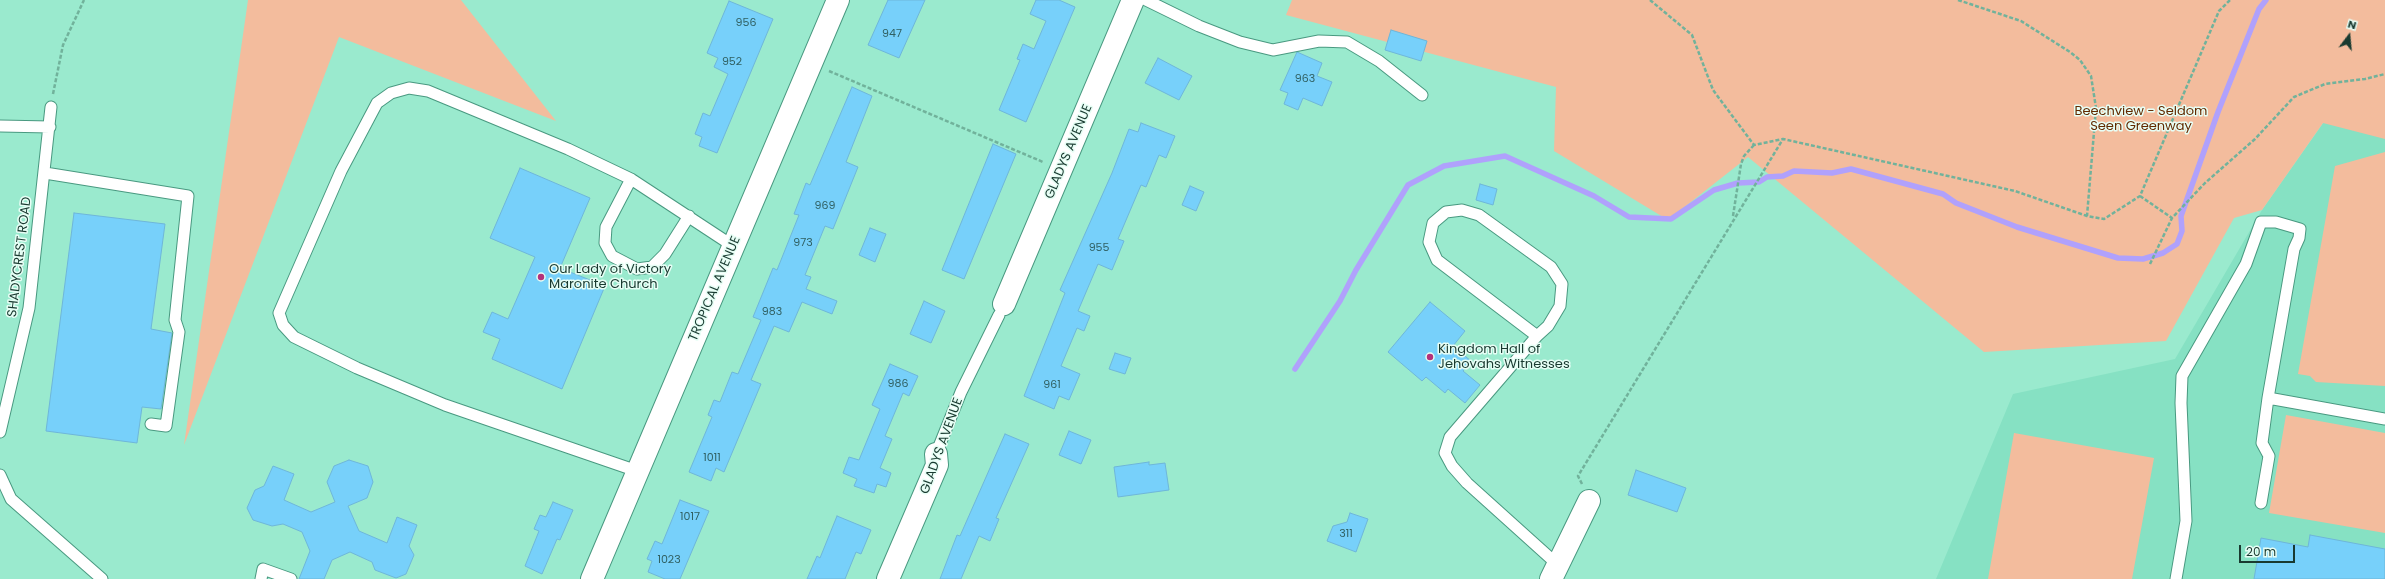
<!DOCTYPE html>
<style>
body{margin:0}
#map{position:relative;width:2385px;height:579px;overflow:hidden;background:#9aeace;font-family:Poppins,sans-serif}
canvas{display:block}
.north{position:absolute;left:2329px;top:16px;width:40px;height:40px;-webkit-text-stroke:3px #e7fef5;paint-order:stroke;rotate:16deg;font-size:11px;font-weight:700;line-height:16px;text-align:center;color:#193a30}
.north::after{content:'';display:block;margin:auto;width:14px;height:18px;background:#193a30;clip-path:polygon(50% 0,100% 100%,50% 72%,0 100%)}
.scale{position:absolute;left:2239px;top:545px;width:56px;height:18px;box-sizing:border-box;border:2px solid #193a30;border-top:0;padding-left:5px;font-size:12px;line-height:14px;white-space:nowrap;color:#193a30;-webkit-text-stroke:3px #e7fef5;paint-order:stroke}
</style>
<div id="map">
<canvas width="2385" height="579"></canvas>
<div class="north">N</div>
<div class="scale">20 m</div>
</div>
<script>
const c = document.querySelector('canvas').getContext('2d');
c.lineJoin = 'round';
function paint(path, color) { c.fillStyle = color; c.fill(path, 'evenodd'); }
const shape = rows => new Path2D(rows.map(r => 'M' + r).join(''));
function strokePath(path, color, width, dash) { c.strokeStyle = color; c.lineWidth = width; c.lineCap = dash ? 'butt' : 'round'; c.setLineDash(dash || []); c.stroke(path); }
function drawText(font, color, halo, rows, align = 'center') {
  c.font = font + ' Poppins,sans-serif'; c.lineWidth = 3; c.setLineDash([]); c.textBaseline = 'middle'; c.strokeStyle = halo; c.fillStyle = color; for (const [text, x, y, turn = 0] of rows) {
    c.save(); c.translate(x, y); c.rotate((+turn || 0) * Math.PI / 180); c.textAlign = isNaN(turn) ? turn : align; if (halo) c.strokeText(text, 0, 0); c.fillText(text, 0, 0); c.restore();
  }
}
const built = shape([
 [2326,119,2385,136,2385,579,1936,579,2013,394,2175,359,2262,210]
]);
const green = shape([
 [248,0,461,0,556,121,339,37,184,445],
 [1292,0,2385,0,2385,139,2323,123,2262,210,2234,218,2166,341,1984,352,1748,157,1668,220,1554,151,1556,87,1286,15],
 [2385,152,2385,386,2316,382,2310,376,2298,374,2335,166],
 [2286,415,2385,433,2385,533,2269,513],
 [2014,433,2154,458,2132,579,1988,579]
]);
const stream = shape([
 [1295,369,1340,301,1356,270,1408,185,1444,166,1505,156,1594,196,1629,217,1671,219,1714,190,1738,183,1759,182,1767,177,1783,176,1794,171,1832,173,1851,169,1943,194,1956,203,2017,227,2118,258,2143,259,2163,253,2177,244,2182,231,2181,216,2218,112,2259,9,2266,0]
]);
const building = shape([
 [888,0,925,0,899,58,868,45,888,0],
 [1036,0,1059,0,1075,7,1026,122,999,110,1020,60,1017,59,1023,44,1034,49,1046,21,1030,14,1036,0],
 [729,1,773,19,717,153,699,146,702,137,695,134,703,113,710,116,728,74,714,67,718,58,707,53,729,1],
 [1391,30,1427,41,1421,61,1385,50,1391,30],
 [1297,52,1322,63,1317,76,1332,82,1322,106,1303,98,1298,110,1284,104,1288,93,1280,90,1297,52],
 [1158,58,1192,76,1179,100,1145,83,1158,58],
 [852,87,872,96,846,162,858,167,833,229,825,226,805,275,811,277,806,289,837,301,832,314,802,302,789,332,774,326,751,380,761,384,724,472,716,468,711,481,689,472,712,417,708,415,714,400,720,402,732,372,738,374,761,320,753,317,773,268,777,270,799,215,794,214,806,183,810,185,852,87],
 [1141,123,1175,136,1166,158,1159,155,1146,187,1141,185,1118,239,1124,241,1112,270,1098,264,1078,311,1090,316,1084,331,1077,328,1061,366,1080,374,1069,400,1059,396,1054,409,1024,396,1065,293,1060,290,1112,173,1129,129,1138,132,1141,123],
 [993,144,1016,154,964,279,942,270,993,144],
 [520,168,590,198,560,268,605,286,562,389,492,359,500,339,483,332,492,312,508,319,535,257,490,238,520,168],
 [1480,184,1497,189,1493,205,1476,200,1480,184],
 [1190,186,1204,192,1196,211,1182,205,1190,186],
 [74,213,165,224,151,329,172,333,161,409,142,407,137,443,46,431,74,213],
 [870,228,886,234,875,262,859,255,870,228],
 [924,301,945,311,931,343,910,334,924,301],
 [1430,302,1465,331,1453,346,1471,361,1463,371,1480,385,1465,403,1448,389,1445,393,1426,377,1422,381,1388,352,1430,302],
 [1115,353,1131,358,1125,374,1109,369,1115,353],
 [890,364,918,376,909,396,903,393,885,436,892,439,880,468,891,473,886,487,877,484,874,493,854,486,857,479,843,473,849,457,859,460,880,409,872,405,890,364],
 [1069,431,1091,440,1081,464,1059,455,1069,431],
 [1005,434,1029,444,996,518,999,519,990,541,979,536,961,579,940,579,957,535,960,536,1005,434],
 [349,460,368,466,373,482,367,498,348,506,359,531,387,543,397,517,417,525,409,546,414,555,406,574,396,578,375,570,372,562,350,552,332,560,324,579,299,579,310,551,302,532,283,524,272,526,253,520,247,508,255,490,264,486,273,466,294,474,284,500,311,512,335,502,327,482,334,466,349,460],
 [1149,462,1149,465,1165,463,1169,490,1118,497,1114,467,1149,462],
 [1636,470,1686,488,1677,512,1628,495,1636,470],
 [680,500,709,511,680,579,665,579,648,572,652,561,647,559,655,541,662,544,680,500],
 [553,502,573,510,560,540,557,539,542,574,525,566,539,531,534,529,540,515,546,517,553,502],
 [1350,513,1368,519,1356,552,1327,541,1333,526,1347,522,1350,513],
 [837,516,871,530,861,554,856,552,845,579,807,579,817,556,820,558,837,516],
 [2310,535,2385,549,2385,579,2254,579,2261,538,2308,547,2310,535]
]);
const path = shape([
 [1650,0,1692,35,1713,90,1754,145,1783,139],
 [1958,0,2021,21,2070,52,2080,60,2091,76,2096,108,2087,216],
 [829,71,1043,162],
 [53,94,63,45,84,0],
 [2140,196,2172,218],
 [1733,216,1741,164,1744,156,1754,145],
 [2150,264,2172,218,2205,183,2255,139,2294,97,2325,84,2365,79,2385,74],
 [1582,484,1578,476,1783,139,2015,191,2087,216,2104,219,2140,196,2219,11,2230,0]
]);
const lane = shape([
 [1146,0,1199,26,1240,42,1273,50,1319,41,1347,42,1379,61,1422,95],
 [0,126,50,127],
 [45,173,188,196,175,320,179,332,166,426,151,424],
 [631,179,606,227,605,243,612,256,637,269,652,267,665,254,689,216],
 [1537,336,1437,260,1429,242,1433,223,1446,212,1462,210,1479,215,1551,267,1562,284,1560,306,1548,326,1537,336,1450,437,1445,453,1452,466,1467,483,1558,565],
 [2268,398,2385,419],
 [0,432,29,308,51,107],
 [936,454,961,392,999,315],
 [637,471,445,405,357,368,294,337,283,325,279,313,341,171,377,103,391,93,409,88,428,91,568,149,631,179,733,246],
 [0,475,11,499,102,579],
 [261,579,263,569,291,579],
 [2176,579,2186,521,2181,403,2182,376,2246,264,2261,222,2276,222,2300,229,2299,238,2294,249,2268,398,2262,443,2269,456,2261,503]
]);
const street = shape([
 [1004,304,1133,0],
 [592,579,838,0],
 [888,579,937,465,936,454],
 [1551,579,1589,501]
]);
const markers = [
 [541,277,4,"#b4317b"],
 [1430,357,4,"#b4317b"]
];
const numberNames = [
 ["956",746,23],
 ["947",892,34],
 ["952",732,62],
 ["963",1305,79],
 ["969",825,206],
 ["973",803,243],
 ["955",1099,248],
 ["983",772,312],
 ["986",898,384],
 ["961",1052,385],
 ["1011",712,458],
 ["1017",690,517],
 ["311",1346,534],
 ["1023",669,560]
];
const parkNames = [
 ["Beechview - Seldom",2141,112],
 ["Seen Greenway",2141,127]
];
const streetNames = [
 ["GLADYS AVENUE",1069,152,-67],
 ["SHADYCREST ROAD",20,257,-83],
 ["TROPICAL AVENUE",715,289,-67],
 ["GLADYS AVENUE",942,446,-70]
];
const poiNames = [
 ["Our Lady of Victory",549,270],
 ["Maronite Church",549,285],
 ["Kingdom Hall of",1438,350],
 ["Jehovahs Witnesses",1438,365]
];
paint(built, '#86e1c3');
paint(green, '#f3bc9d');
strokePath(stream, '#b0a1fc', 5.5);
paint(building, '#77d0fa');
strokePath(building, '#6eb6d9', 1);
strokePath(lane, '#499980', 13);
strokePath(street, '#499980', 24);
strokePath(path, '#71b29b', 2.5, [4, 2]);
strokePath(lane, '#fff', 11);
strokePath(street, '#fff', 22);
for (const [x, y, r, color] of markers) { const dot = new Path2D(); dot.arc(x, y, r, 0, 2 * Math.PI); c.fillStyle = color; c.fill(dot); strokePath(dot, '#e7fef5', 1.5); }
drawText('11px', '#306062', null, numberNames);
drawText('13px', '#622a00', '#e7fef5', parkNames);
drawText('13px', '#193a30', '#e7fef5', streetNames);
drawText('13px', '#193a30', '#e7fef5', poiNames, 'left');
</script>
